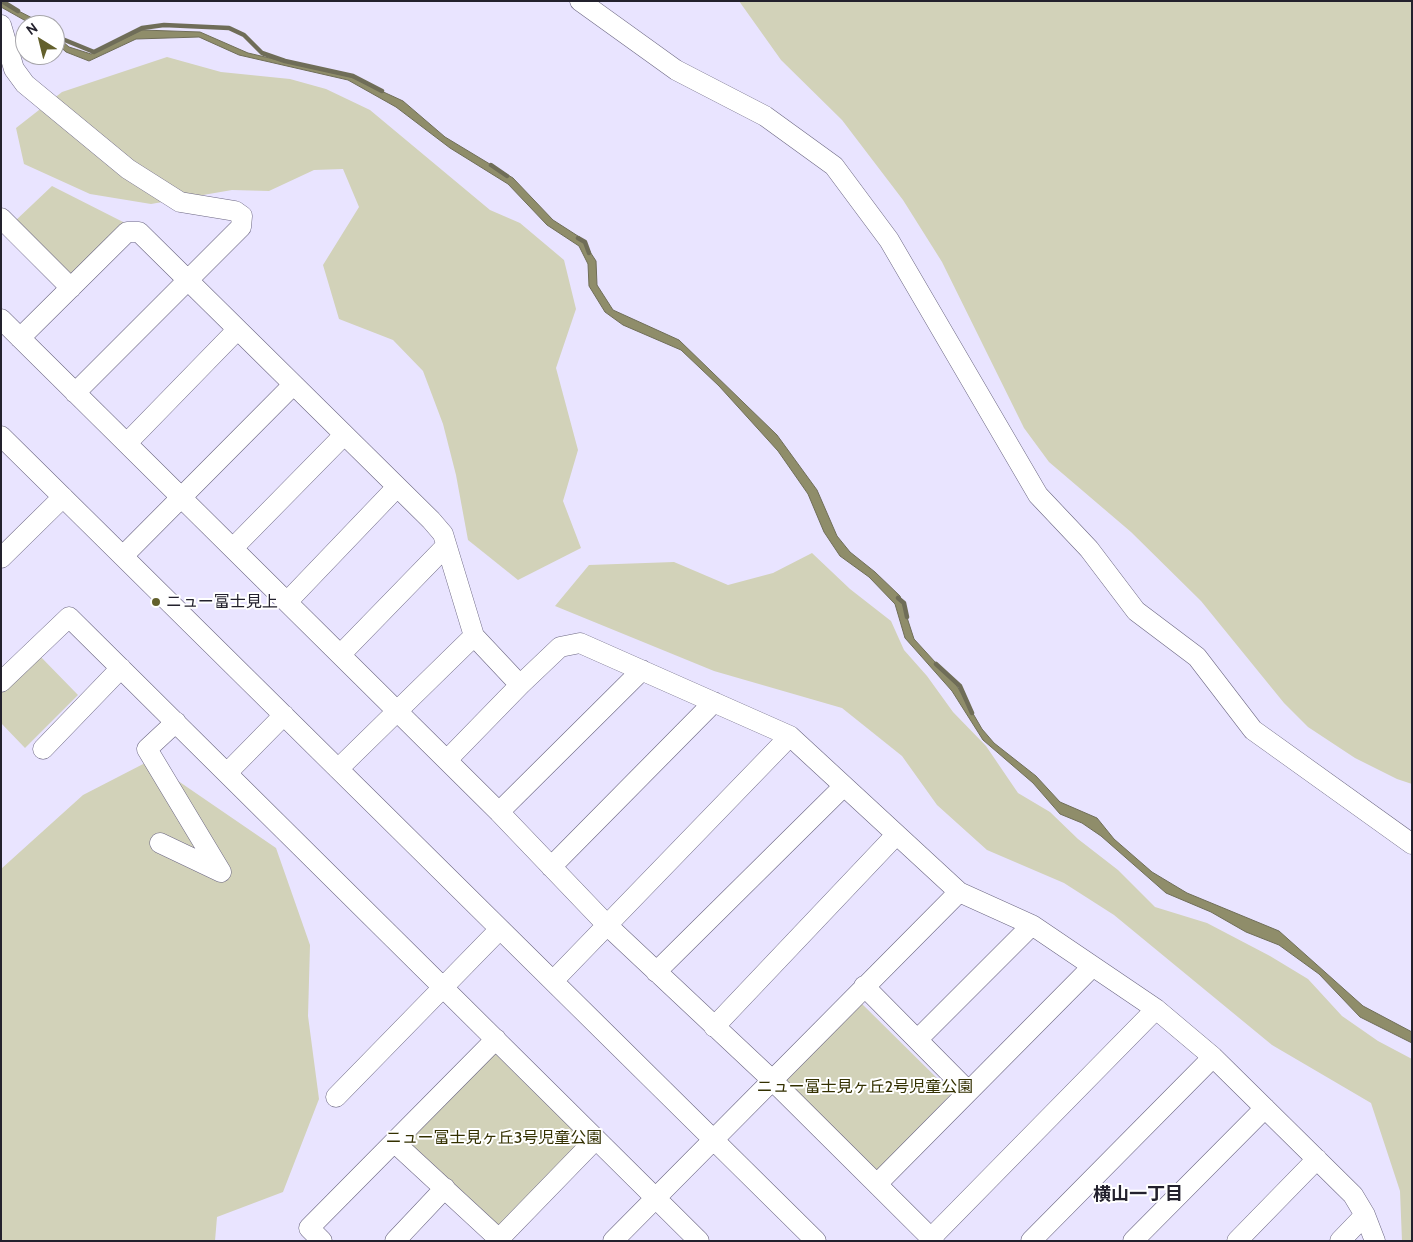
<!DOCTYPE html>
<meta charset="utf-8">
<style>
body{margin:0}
#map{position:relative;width:1413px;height:1242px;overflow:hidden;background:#e9e4ff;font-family:Cabin,sans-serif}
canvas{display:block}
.frame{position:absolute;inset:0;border:2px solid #23212d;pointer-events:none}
.north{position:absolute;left:15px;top:15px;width:50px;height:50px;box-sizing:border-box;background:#fff;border:1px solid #a7a6ab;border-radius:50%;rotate:324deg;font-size:14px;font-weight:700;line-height:20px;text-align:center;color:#23212d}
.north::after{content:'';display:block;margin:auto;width:18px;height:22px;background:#63602c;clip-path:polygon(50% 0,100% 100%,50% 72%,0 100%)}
</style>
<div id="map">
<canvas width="1413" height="1242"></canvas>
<div class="frame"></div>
<div class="north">N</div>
</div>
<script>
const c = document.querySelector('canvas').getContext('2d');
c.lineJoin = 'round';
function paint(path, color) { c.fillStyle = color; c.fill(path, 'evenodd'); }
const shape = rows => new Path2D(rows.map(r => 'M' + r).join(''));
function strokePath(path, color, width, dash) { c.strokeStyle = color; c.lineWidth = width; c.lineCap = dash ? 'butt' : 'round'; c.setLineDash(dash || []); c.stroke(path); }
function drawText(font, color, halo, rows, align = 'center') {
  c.font = font + ' Cabin,"Noto Sans JP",sans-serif'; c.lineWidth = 4; c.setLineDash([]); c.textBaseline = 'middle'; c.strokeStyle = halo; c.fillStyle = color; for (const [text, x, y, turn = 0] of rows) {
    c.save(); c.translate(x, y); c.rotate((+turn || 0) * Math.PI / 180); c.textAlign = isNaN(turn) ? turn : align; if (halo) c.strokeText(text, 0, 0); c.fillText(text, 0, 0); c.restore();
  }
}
const green = shape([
 [739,1,1412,1,1412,784,1397,779,1355,758,1308,727,1284,703,1201,601,1131,532,1049,462,1024,428,942,262,903,200,842,120,781,60],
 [167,57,221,72,290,79,326,89,370,110,490,210,520,223,564,260,576,309,556,368,578,450,563,501,581,548,518,580,468,540,456,475,443,424,423,371,393,340,339,319,323,265,359,207,343,169,314,170,269,191,232,190,151,204,90,194,24,164,16,128,62,92],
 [52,186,129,225,70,279,14,222],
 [812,553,850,589,891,621,904,650,927,676,953,712,986,746,1018,793,1050,812,1078,839,1118,870,1155,907,1207,923,1270,956,1308,979,1342,1016,1378,1041,1412,1059,1412,1241,1402,1241,1400,1191,1371,1103,1272,1045,1114,915,1064,883,987,850,937,805,902,756,842,708,714,671,555,606,589,565,674,562,728,585,773,573],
 [38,654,78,695,25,748,1,723,1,690],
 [149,761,276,848,310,945,308,1016,319,1099,283,1192,217,1217,215,1241,1,1241,1,869,83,795],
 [858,1000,952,1093,874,1175,778,1081],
 [493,1048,587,1139,499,1230,405,1139]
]);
const water = shape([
 [1,2,40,22,43,25,33,25,1,7,1,2],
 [142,30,200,32,248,53,351,77,403,101,445,137,513,178,553,220,581,238,596,261,597,285,613,310,679,340,777,435,817,490,837,536,850,552,875,572,900,596,914,639,957,686,982,729,994,743,1036,776,1060,802,1097,818,1114,839,1152,872,1187,893,1279,931,1363,1006,1412,1032,1412,1043,1360,1017,1319,974,1279,945,1246,932,1211,912,1166,893,1101,836,1082,823,1060,814,1033,783,983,740,952,691,905,638,895,604,869,577,840,556,824,532,808,494,778,451,719,386,681,350,623,325,605,312,589,286,588,264,579,246,547,225,508,184,450,148,396,107,348,80,239,55,199,37,136,39,89,61,66,52,55,42,55,35,69,47,91,54,142,30]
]);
const stream = shape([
 [2,1,18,11],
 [55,36,94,52,142,28,164,25,229,28,244,35,262,53,285,61,353,76,382,91],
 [491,165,507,176],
 [578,238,585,242,589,253],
 [898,598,904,603,907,617],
 [936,664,960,686,972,713]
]);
const minor = shape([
 [580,1,676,70,765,116,834,166,889,240,1038,495,1089,549,1136,611,1197,657,1253,730,1412,844],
 [1,25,14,69,25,84,128,169,180,202,235,211,242,216,241,227,75,393],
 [1,218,71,288],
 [1,319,499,812,608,926,772,1080,934,1241],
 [20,338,127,232,139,232,431,520,443,534,474,636,520,685],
 [1,436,816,1241],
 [127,443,237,330],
 [233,548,344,435],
 [123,556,293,385],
 [1,558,63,497],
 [287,602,397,487],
 [341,654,446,546],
 [1,682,69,617,699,1241],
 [43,749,121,668],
 [447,760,520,685,560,647,580,643,790,736,959,892,1032,925,1156,1009,1213,1057,1353,1195,1365,1215,1375,1241],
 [338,769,474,636],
 [227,773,284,715],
 [499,812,642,670],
 [160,843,221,872,147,749,176,722],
 [551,867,714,702],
 [656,972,844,786],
 [553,981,790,736],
 [864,986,968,1091],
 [714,1027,896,835],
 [918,1039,1032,925],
 [336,1097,500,929],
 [394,1142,499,1239],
 [877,1184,1092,967],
 [931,1238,1156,1009],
 [322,1241,309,1228,496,1039],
 [395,1241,445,1188],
 [497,1241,596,1139],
 [613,1241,959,892],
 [1031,1241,1213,1057],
 [1133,1241,1265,1108],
 [1237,1241,1317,1159],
 [1340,1241,1365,1215]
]);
const markers = [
 [156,602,5,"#63602c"]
];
const poiNames = [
 ["ニュー富士見上",166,602]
];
const parkNames = [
 ["ニュー富士見ヶ丘2号児童公園",865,1087],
 ["ニュー富士見ヶ丘3号児童公園",494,1138]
];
const neighbourhoodNames = [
 ["横山一丁目",1138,1195]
];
paint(green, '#d2d2b9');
paint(water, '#8f8d6a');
strokePath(water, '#6f6d58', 1);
strokePath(stream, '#6f6d58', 4.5);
strokePath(minor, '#6b6682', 21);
strokePath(minor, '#fff', 20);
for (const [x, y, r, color] of markers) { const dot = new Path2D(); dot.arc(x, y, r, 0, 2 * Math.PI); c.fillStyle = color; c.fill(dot); strokePath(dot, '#fff', 2); }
drawText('16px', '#23212d', '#fff', poiNames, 'left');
drawText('16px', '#333000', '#fff', parkNames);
drawText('bold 18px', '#23212d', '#fff', neighbourhoodNames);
</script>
